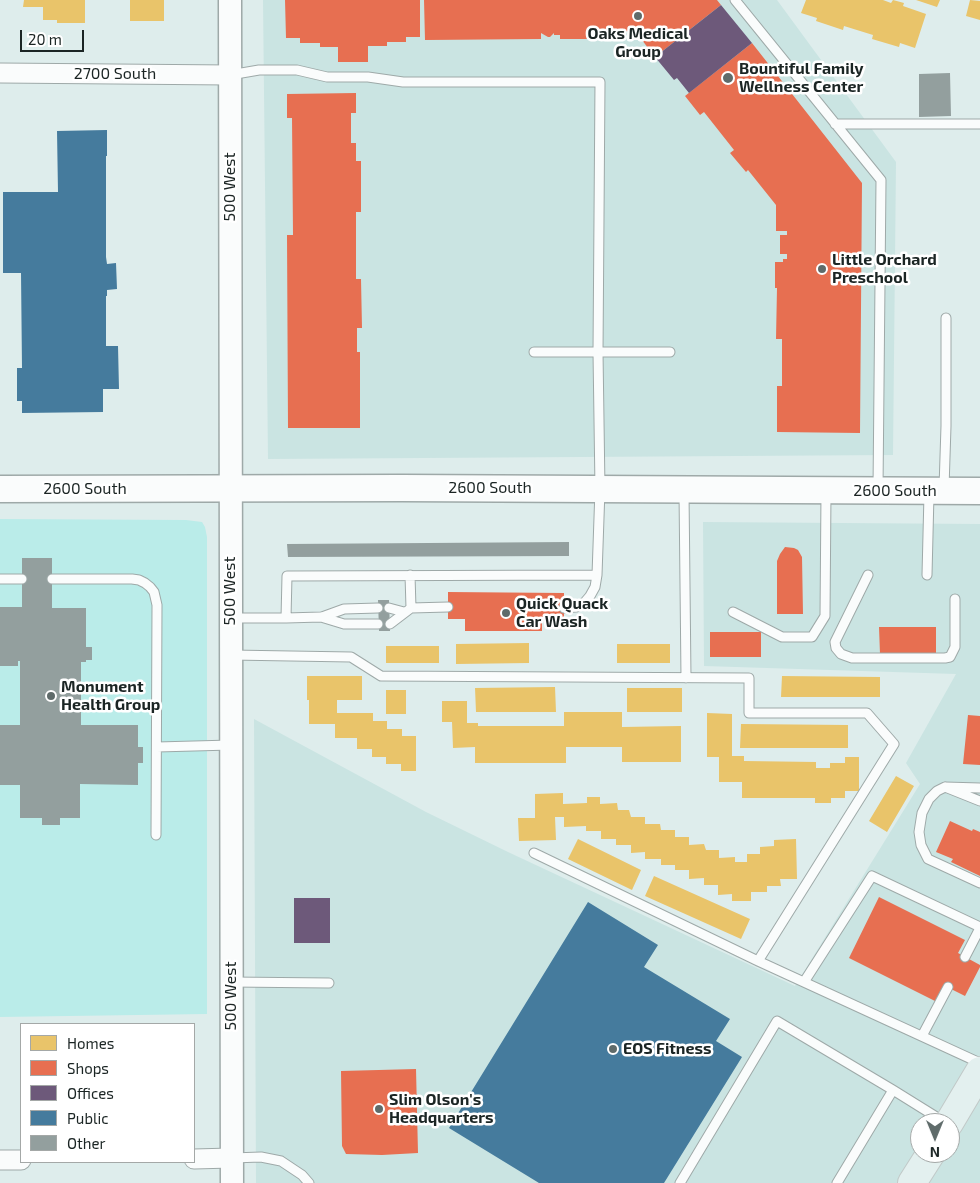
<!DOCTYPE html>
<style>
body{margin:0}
#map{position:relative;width:980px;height:1183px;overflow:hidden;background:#deedec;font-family:"Exo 2",sans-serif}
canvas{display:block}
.legend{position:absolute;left:20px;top:1023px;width:175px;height:140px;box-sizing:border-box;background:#fff;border:1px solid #a4a8a7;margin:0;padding:6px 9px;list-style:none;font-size:15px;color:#1b2524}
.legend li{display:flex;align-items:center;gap:10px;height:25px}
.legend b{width:25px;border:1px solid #a4a8a7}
.north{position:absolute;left:910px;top:1113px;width:50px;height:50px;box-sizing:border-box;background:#fff;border:1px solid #a4a8a7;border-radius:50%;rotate:180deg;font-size:14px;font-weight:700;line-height:20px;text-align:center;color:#1b2524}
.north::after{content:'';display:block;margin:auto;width:18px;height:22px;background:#5f6b6a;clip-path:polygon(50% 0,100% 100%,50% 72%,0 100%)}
.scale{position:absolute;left:20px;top:30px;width:64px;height:22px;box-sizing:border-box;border:2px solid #1b2524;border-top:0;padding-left:6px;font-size:15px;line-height:18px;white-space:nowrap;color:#1b2524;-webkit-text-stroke:4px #fff;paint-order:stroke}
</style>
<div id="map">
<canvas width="980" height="1183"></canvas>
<ul class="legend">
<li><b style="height:14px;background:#e9c46a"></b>Homes</li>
<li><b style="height:14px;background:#e76f51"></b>Shops</li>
<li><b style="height:14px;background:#6d597a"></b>Offices</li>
<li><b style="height:14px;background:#457b9d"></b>Public</li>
<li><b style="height:14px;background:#939f9e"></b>Other</li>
</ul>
<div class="north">N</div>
<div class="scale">20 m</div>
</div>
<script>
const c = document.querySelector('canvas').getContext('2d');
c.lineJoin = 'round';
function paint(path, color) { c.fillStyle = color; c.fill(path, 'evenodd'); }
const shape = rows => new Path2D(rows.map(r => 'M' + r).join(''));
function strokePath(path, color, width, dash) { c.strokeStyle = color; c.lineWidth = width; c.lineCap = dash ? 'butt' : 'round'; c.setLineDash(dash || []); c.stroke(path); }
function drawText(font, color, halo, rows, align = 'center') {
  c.font = font + ' "Exo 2",sans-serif'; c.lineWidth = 5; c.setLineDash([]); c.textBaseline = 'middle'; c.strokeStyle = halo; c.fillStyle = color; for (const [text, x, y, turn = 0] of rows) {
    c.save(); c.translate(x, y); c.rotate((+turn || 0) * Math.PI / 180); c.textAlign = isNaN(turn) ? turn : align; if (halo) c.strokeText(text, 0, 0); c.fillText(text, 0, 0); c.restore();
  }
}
const built = shape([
 [263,0,777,0,896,162,893,455,268,459],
 [703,522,980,524,980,1183,256,1183,254,719,426,812,508,852,795,986,920,784,906,763,956,674,704,666],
 [920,1123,950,1123,950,1153,920,1153]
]);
const green = shape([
 [0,519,186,520,202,522,205,527,207,537,207,1014,0,1017]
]);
const homes = shape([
 [24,0,85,0,85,23,57,23,57,20,43,20,43,7,23,7],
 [130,0,164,0,164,21,130,21],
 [806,0,883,0,891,3,893,0,904,3,903,6,926,14,915,48,900,43,899,47,872,39,873,35,844,26,843,30,816,21,817,18,801,13],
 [916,0,940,0,937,7],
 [970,0,980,1,980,20,966,16],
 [529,643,529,663,456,664,456,644],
 [617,644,670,644,670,663,617,663],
 [386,646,439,646,439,663,386,663],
 [307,676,362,676,362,700,337,700,337,713,373,713,373,721,387,721,387,729,402,729,402,736,416,736,416,771,401,771,401,764,386,764,386,757,372,757,372,749,357,749,357,738,335,738,335,724,309,724,309,700,307,700],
 [782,676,880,677,880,697,781,697],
 [555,687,556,712,476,712,475,688],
 [627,688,682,688,682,712,627,712],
 [386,690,406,690,406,714,386,714],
 [442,701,467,701,467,723,478,723,478,726,564,726,564,712,622,712,622,727,681,726,681,762,622,762,622,747,566,747,566,763,475,763,475,747,453,748,452,722,442,722],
 [707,713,732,714,732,756,744,756,744,761,816,762,816,768,830,768,830,763,845,763,845,757,859,757,859,791,845,791,845,798,831,798,831,803,815,803,815,798,742,798,742,782,719,782,719,757,707,757],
 [741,724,848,725,848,748,740,748],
 [896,776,914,786,887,832,869,821],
 [563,793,563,804,587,803,587,797,600,797,600,804,617,803,618,810,629,810,631,817,645,817,645,824,660,824,661,830,675,830,675,837,689,837,689,845,704,844,706,850,719,850,719,858,735,857,735,862,747,862,747,854,760,854,760,847,774,846,774,840,796,839,797,879,780,879,781,886,767,886,767,892,751,892,751,901,732,901,732,894,718,895,718,885,704,885,704,878,689,879,689,870,675,870,675,865,661,865,661,859,645,859,645,852,631,853,631,845,616,845,616,839,601,839,601,831,586,831,586,826,564,827,564,817,555,817,556,840,519,841,518,818,535,818,535,794],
 [578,839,641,870,632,890,568,859],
 [654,876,750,919,741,939,645,896]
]);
const shops = shape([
 [285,0,420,0,420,37,406,37,406,42,387,42,387,46,368,46,368,62,338,62,338,47,320,47,320,43,300,43,300,38,286,38],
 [424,0,717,0,721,5,655,57,635,31,610,32,610,39,560,39,560,35,554,35,554,33,550,37,548,37,541,33,541,39,425,40],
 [752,43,862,183,860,433,777,432,777,386,782,386,782,339,776,339,777,288,775,288,775,262,783,262,783,259,787,259,787,254,780,254,780,235,787,235,787,231,776,231,776,205,748,170,746,172,730,153,734,150,704,112,700,115,685,96],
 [356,93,356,113,351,113,351,143,356,143,356,161,361,161,361,212,356,212,356,279,361,279,362,328,357,328,357,352,360,352,360,428,288,428,287,235,293,235,292,118,287,118,287,94],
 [785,547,794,548,798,550,802,557,803,614,777,614,777,561,780,554],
 [448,592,564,593,564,617,542,617,542,631,465,631,465,619,448,619],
 [879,627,936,627,936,654,880,654],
 [710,632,761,632,761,657,710,657],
 [968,715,980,716,980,765,963,764],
 [950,821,972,831,973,829,980,832,980,876,951,862,953,859,936,852],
 [879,897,965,940,958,953,980,965,980,967,965,996,945,986,937,1002,849,958],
 [416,1069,418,1153,382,1155,346,1154,342,1146,341,1071]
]);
const offices = shape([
 [721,5,752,43,689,93,677,78,674,80,655,57],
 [294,898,330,898,330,943,294,943]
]);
const public = shape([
 [107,130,107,156,106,156,106,257,107,264,116,263,117,289,107,290,107,296,106,296,106,346,118,346,119,389,103,389,103,412,22,413,22,401,17,401,17,368,22,368,21,273,3,273,3,192,58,192,57,131],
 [588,902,658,945,644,967,730,1019,716,1041,742,1057,664,1183,539,1183,449,1128]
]);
const building = shape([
 [950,73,951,116,919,117,919,74],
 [569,542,569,556,288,557,287,544],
 [22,558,52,558,52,608,86,608,86,647,92,647,92,660,86,660,86,662,81,662,81,725,138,725,138,747,143,747,143,763,138,763,138,785,80,784,80,818,60,818,60,825,42,825,42,818,20,818,20,785,0,785,0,725,20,725,20,661,18,661,18,666,0,666,0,607,22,607],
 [378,600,389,600,390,631,379,631]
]);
const service = shape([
 [735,0,881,180,878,488],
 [230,75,259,70,297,70,327,77,368,77,403,82,600,82,598,352,600,489,597,575,287,576,286,618,231,618],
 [835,124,980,124],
 [534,352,670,352],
 [944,488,946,426,946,318],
 [684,492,686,678],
 [410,575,411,608],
 [868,575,835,642,836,648,841,654,852,658,945,658,950,657,955,647,955,599],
 [927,575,929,494],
 [0,579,22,579],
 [52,579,132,579,139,580,145,583,150,587,154,592,157,605,156,835],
 [389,608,404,612],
 [564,608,576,607,584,603,590,596,595,587,597,575],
 [733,612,782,637,812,637,825,616,826,493],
 [322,617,344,609,378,608],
 [286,618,321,617,344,624,378,624],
 [390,624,411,608,448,607],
 [231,655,351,657,381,676,749,678,749,713,867,713,894,744,758,961],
 [157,747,231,745],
 [945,787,937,791,929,799,922,813,919,832,921,845,928,859,980,883],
 [980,788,945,787,980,801],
 [534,853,758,961,980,1063],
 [965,957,980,928],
 [231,982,329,983],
 [804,982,872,876,980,927],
 [922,1036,948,987],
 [232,1158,261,1157,281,1161,302,1175,309,1183],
 [680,1183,777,1021,893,1090,946,1123],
 [837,1183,893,1090]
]);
const minor = shape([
 [0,73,230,75],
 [194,1159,231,1158],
 [0,1160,21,1160]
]);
const tertiary = shape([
 [230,0,232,1183]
]);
const secondary = shape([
 [0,489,402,488,980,491]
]);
const primary = shape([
 [949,1123,980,1071],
 [912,1183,931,1153]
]);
const markers = [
 [638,16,5,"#5f6b6a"],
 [728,78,6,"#5f6b6a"],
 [822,269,5,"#5f6b6a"],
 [506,613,5,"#5f6b6a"],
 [51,696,5,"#5f6b6a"],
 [613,1049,5,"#5f6b6a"],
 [379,1109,5,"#5f6b6a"]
];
const poiNames = [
 ["Oaks Medical",638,34,"center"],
 ["Group",638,52,"center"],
 ["Bountiful Family",739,69],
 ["Wellness Center",739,87],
 ["Little Orchard",832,260],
 ["Preschool",832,278],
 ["Quick Quack",516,604],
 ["Car Wash",516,622],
 ["Monument",61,687],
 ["Health Group",61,705],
 ["EOS Fitness",623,1049],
 ["Slim Olson's",389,1100],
 ["Headquarters",389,1118]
];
const streetNames = [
 ["2700 South",115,74],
 ["500 West",230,187,-90],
 ["2600 South",490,488],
 ["2600 South",85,489],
 ["2600 South",895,491],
 ["500 West",230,591,-90],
 ["500 West",231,996,-90]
];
paint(built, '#cae4e2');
paint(green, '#baece9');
paint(homes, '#e9c46a');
paint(shops, '#e76f51');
paint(offices, '#6d597a');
paint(public, '#457b9d');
paint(building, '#939f9e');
strokePath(service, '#9ea9a8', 11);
strokePath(minor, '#9ea9a8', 21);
strokePath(tertiary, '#9ea9a8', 25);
strokePath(secondary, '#9ea9a8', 29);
strokePath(primary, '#c1c9c8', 30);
strokePath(service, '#fafcfc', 9);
strokePath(minor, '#fafcfc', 19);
strokePath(tertiary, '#fafcfc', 22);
strokePath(secondary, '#fafcfc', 26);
strokePath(primary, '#e3f0ef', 28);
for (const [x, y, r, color] of markers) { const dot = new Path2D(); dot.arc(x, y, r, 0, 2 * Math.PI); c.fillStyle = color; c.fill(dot); strokePath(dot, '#fff', 2); }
drawText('bold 16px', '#1b2524', '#fff', poiNames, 'left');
drawText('16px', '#1b2524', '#fff', streetNames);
</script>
